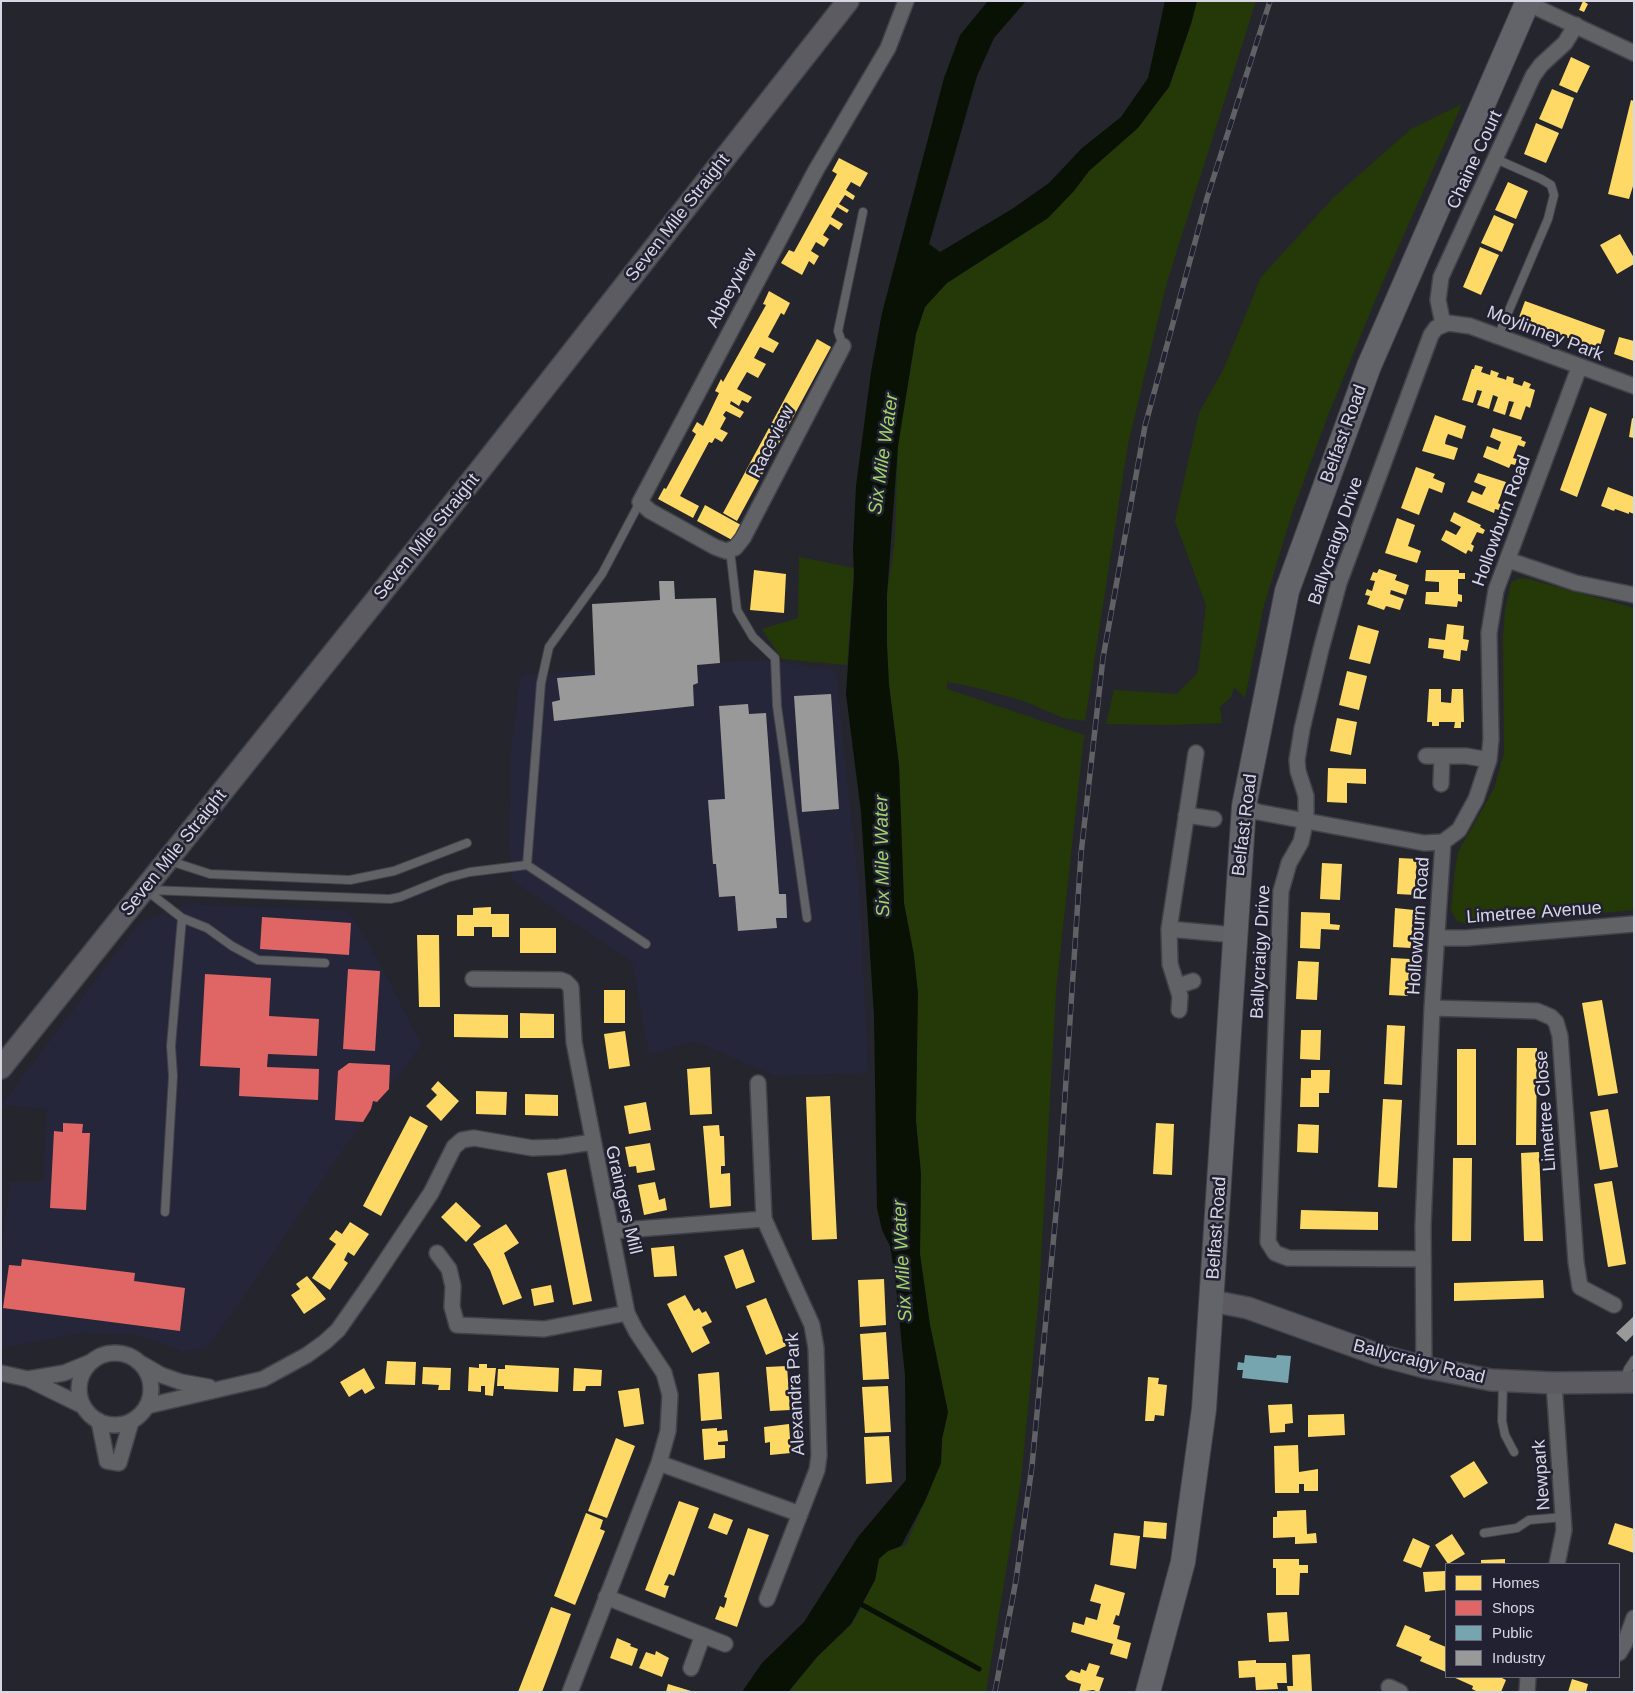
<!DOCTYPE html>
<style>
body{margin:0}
#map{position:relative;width:1635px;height:1693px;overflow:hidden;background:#25252e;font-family:Helvetica,sans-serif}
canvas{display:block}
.frame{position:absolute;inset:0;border:2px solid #d6d7e2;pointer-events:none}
.legend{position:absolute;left:1445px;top:1563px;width:175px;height:115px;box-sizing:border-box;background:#212132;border:1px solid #696a78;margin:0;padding:6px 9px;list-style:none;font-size:15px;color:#d6d7e2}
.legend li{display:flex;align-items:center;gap:10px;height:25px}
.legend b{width:25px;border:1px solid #696a78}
</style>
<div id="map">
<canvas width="1635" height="1693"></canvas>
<div class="frame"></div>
<ul class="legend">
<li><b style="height:14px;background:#ffd966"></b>Homes</li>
<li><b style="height:14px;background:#e06666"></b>Shops</li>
<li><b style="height:14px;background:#76a5af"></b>Public</li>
<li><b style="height:14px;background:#999"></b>Industry</li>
</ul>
</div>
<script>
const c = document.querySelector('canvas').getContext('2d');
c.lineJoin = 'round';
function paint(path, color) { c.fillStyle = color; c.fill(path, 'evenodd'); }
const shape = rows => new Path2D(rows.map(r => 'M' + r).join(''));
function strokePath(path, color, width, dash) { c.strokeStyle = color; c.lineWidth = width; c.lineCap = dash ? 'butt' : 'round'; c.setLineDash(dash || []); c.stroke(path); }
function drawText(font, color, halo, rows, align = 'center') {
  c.font = font + ' Helvetica,sans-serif'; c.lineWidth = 5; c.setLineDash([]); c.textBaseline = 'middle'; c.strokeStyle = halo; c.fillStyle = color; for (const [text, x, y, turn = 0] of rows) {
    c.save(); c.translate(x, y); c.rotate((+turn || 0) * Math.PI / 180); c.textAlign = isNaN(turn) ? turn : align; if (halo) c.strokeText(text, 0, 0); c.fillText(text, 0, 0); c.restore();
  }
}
const built = shape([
 [767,660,836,671,860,900,868,1073,775,1076,695,1041,649,1055,632,962,513,881,509,849,511,749,521,675],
 [187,904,348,911,368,941,422,1045,368,1113,239,1304,206,1347,184,1352,138,1335,81,1333,1,1348,1,1255,10,1182,43,1182,47,1109,1,1105,140,922]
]);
const green = shape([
 [1197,1,1256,1,1167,282,1128,444,1085,721,1063,718,1024,701,974,687,947,682,947,689,1084,735,1056,992,1039,1295,1021,1480,986,1692,789,1692,817,1657,851,1625,858,1614,875,1580,879,1558,888,1551,906,1545,941,1463,942,1439,948,1412,930,1325,920,1254,921,1174,916,1121,916,1016,904,903,899,763,889,685,887,645,887,595,895,538,898,446,916,334,925,307,934,295,947,283,1048,218,1089,171,1122,142,1169,87,1191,24],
 [1462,104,1381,286,1329,413,1293,510,1264,605,1245,698,1234,687,1231,697,1220,707,1222,723,1169,725,1106,724,1114,690,1177,694,1198,672,1206,605,1175,521,1199,413,1224,368,1261,277,1334,197,1411,129],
 [799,557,854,568,847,665,782,659,762,629,798,618],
 [1525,578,1634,608,1634,910,1470,925,1457,921,1451,910,1455,870,1458,852,1494,789,1504,753,1503,638,1505,610,1511,583,1517,579]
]);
const water = shape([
 [988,1,1026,1,994,38,977,76,929,244,940,252,1012,209,1049,183,1082,148,1121,117,1148,78,1165,1,1197,1,1191,24,1169,87,1138,128,1089,171,1074,191,1048,218,947,283,925,307,916,334,898,446,887,594,887,645,889,685,899,765,904,903,914,955,918,993,916,1121,921,1174,920,1254,930,1325,948,1412,942,1439,941,1463,925,1501,901,1546,888,1551,879,1559,875,1580,851,1624,817,1657,788,1692,742,1692,762,1663,804,1622,858,1537,906,1480,905,1376,895,1276,890,1246,882,1230,877,1208,874,1016,861,812,846,694,854,576,853,550,856,486,871,372,882,313,944,78,960,35]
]);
const homes = shape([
 [1583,1,1588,4,1584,12,1579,10],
 [1571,57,1590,66,1577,93,1559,85],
 [1552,89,1574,98,1562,129,1539,119],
 [1631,100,1634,101,1634,183,1629,199,1608,194],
 [1536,123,1559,133,1546,163,1524,154],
 [839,158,868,173,860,187,851,182,846,190,855,196,853,200,845,195,839,204,849,210,847,213,837,207,831,217,843,224,839,230,830,224,823,235,829,239,824,247,816,242,811,251,819,256,814,265,809,261,802,275,781,263,789,250,794,252,837,174,832,171],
 [1508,182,1528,191,1516,219,1495,210],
 [1494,215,1514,224,1502,252,1481,243],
 [1620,234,1634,258,1634,264,1617,274,1600,245],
 [1480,247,1499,255,1481,295,1463,287],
 [769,291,790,303,784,315,781,313,768,337,779,343,773,353,760,347,754,358,766,364,758,378,747,372,737,389,752,397,748,403,742,400,739,406,731,401,730,404,744,412,740,418,726,411,723,415,726,418,720,429,728,433,722,442,715,438,712,443,709,442,680,496,699,506,693,518,658,499,664,488,666,489,696,434,692,431,697,422,703,426,706,420,719,393,715,391,721,379,723,382,766,305,763,304],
 [1525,301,1605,330,1599,349,1518,320],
 [1619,337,1634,341,1634,361,1614,354],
 [817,339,831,347,737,521,723,513],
 [1475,365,1483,367,1481,372,1490,375,1491,370,1499,373,1497,377,1504,379,1506,380,1507,376,1514,378,1513,383,1522,386,1524,381,1531,384,1529,388,1535,390,1530,408,1526,406,1521,420,1509,416,1514,402,1509,401,1505,415,1493,411,1498,397,1493,395,1489,409,1477,405,1482,391,1477,390,1473,403,1462,400,1472,369,1474,369],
 [1590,407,1607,414,1577,497,1560,490],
 [1435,415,1466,426,1462,439,1448,434,1446,439,1445,444,1458,448,1454,460,1422,451],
 [1632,418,1634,419,1634,438,1629,437],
 [1493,428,1522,437,1521,440,1526,442,1524,447,1518,445,1513,458,1517,459,1515,465,1511,464,1509,468,1483,457,1487,446,1498,450,1501,442,1490,437],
 [1416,467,1435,474,1433,478,1445,483,1442,493,1429,488,1419,515,1401,508],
 [1478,473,1506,482,1505,485,1510,487,1508,492,1503,490,1498,503,1501,505,1499,510,1495,509,1494,513,1467,502,1472,491,1482,495,1486,487,1474,482],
 [1608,487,1634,497,1634,514,1629,512,1629,514,1615,509,1614,511,1601,506],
 [705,505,741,525,732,540,697,521],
 [1454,512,1481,525,1480,527,1485,530,1483,534,1477,532,1471,544,1474,546,1472,552,1468,550,1466,554,1441,540,1446,530,1456,535,1461,527,1450,521],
 [1397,518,1415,525,1408,546,1421,551,1417,563,1385,553],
 [1379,569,1397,575,1395,580,1409,585,1406,595,1391,590,1390,594,1404,599,1400,610,1386,606,1384,610,1367,604,1370,596,1365,595,1367,589,1372,591,1375,581,1370,580,1373,572,1377,573],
 [754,570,786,574,784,613,750,610],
 [1426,570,1459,570,1459,573,1465,573,1465,579,1458,579,1458,594,1462,595,1462,602,1458,601,1457,607,1425,604,1426,592,1439,592,1439,582,1425,581],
 [1447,624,1464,626,1463,639,1469,640,1467,651,1461,650,1460,661,1443,658,1444,650,1428,648,1429,638,1445,640],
 [1358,625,1379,631,1370,664,1349,659],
 [1347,671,1367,676,1359,710,1339,705],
 [1429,689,1441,689,1441,702,1451,703,1452,689,1463,689,1464,722,1461,722,1461,728,1454,728,1455,722,1439,722,1439,726,1432,726,1432,722,1427,722],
 [1337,718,1357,722,1351,755,1330,751],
 [1328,768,1366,769,1366,784,1347,783,1347,803,1327,802],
 [1399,858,1417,859,1415,895,1397,894],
 [1322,863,1342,864,1340,900,1320,899],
 [491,907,491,914,509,914,509,937,492,937,492,927,474,927,474,936,457,936,457,915,473,915,473,908],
 [1395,908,1414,910,1411,948,1393,947],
 [1301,912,1330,913,1330,924,1340,925,1339,930,1321,929,1320,949,1300,948],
 [520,928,556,928,556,953,520,953],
 [417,935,439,935,440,1007,419,1007],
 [1391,958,1410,959,1408,996,1389,995],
 [1298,961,1319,962,1317,1000,1296,999],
 [604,990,625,990,625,1023,604,1023],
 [1602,1000,1618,1093,1598,1096,1582,1003],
 [520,1013,554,1014,554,1038,520,1038],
 [454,1014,508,1015,508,1038,454,1037],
 [1387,1025,1405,1026,1402,1085,1384,1084],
 [1301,1030,1321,1030,1320,1060,1300,1059],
 [625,1031,630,1066,609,1069,604,1034],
 [1517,1048,1537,1048,1536,1145,1516,1145],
 [1457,1049,1476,1049,1476,1145,1457,1145],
 [710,1067,712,1114,690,1115,687,1069],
 [1311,1070,1330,1070,1329,1093,1319,1093,1319,1107,1300,1107,1301,1078,1311,1078],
 [438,1081,459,1101,441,1121,426,1106,437,1095,431,1089],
 [476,1091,507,1092,506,1115,476,1114],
 [525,1094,558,1095,558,1116,525,1115],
 [830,1096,837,1239,812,1240,806,1097],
 [1383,1099,1402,1100,1397,1188,1378,1187],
 [646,1102,651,1130,629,1134,624,1106],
 [1608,1109,1618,1167,1600,1170,1590,1112],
 [410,1116,428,1126,381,1216,363,1206],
 [1156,1123,1174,1124,1172,1175,1153,1174],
 [1298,1124,1319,1125,1318,1153,1297,1152],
 [719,1125,720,1136,724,1136,725,1166,721,1166,721,1174,730,1173,731,1206,710,1208,703,1126],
 [650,1143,655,1170,637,1173,636,1166,629,1167,625,1147],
 [1539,1152,1543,1241,1524,1241,1521,1153],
 [1453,1158,1472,1158,1471,1241,1452,1241],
 [566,1169,592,1301,573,1305,547,1173],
 [1612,1181,1626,1264,1608,1267,1594,1184],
 [655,1182,659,1200,665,1198,667,1210,644,1215,638,1185],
 [456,1202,481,1226,466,1242,441,1217],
 [1301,1210,1378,1212,1378,1230,1300,1229],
 [350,1222,369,1234,354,1256,348,1252,344,1260,348,1263,330,1290,312,1278,336,1244,329,1239,336,1230,342,1234],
 [506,1224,519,1243,504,1253,522,1298,503,1305,490,1270,473,1244],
 [674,1246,677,1276,654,1277,651,1248],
 [743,1249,755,1282,736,1289,724,1256],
 [307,1276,326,1299,304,1314,291,1295,300,1289,296,1284],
 [884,1279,886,1325,860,1327,858,1280],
 [1543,1280,1544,1298,1454,1301,1454,1283],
 [551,1285,554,1302,534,1306,531,1289],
 [685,1295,694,1311,699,1308,702,1313,706,1311,712,1322,702,1327,710,1343,692,1353,667,1304],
 [766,1298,786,1346,766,1355,746,1306],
 [886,1332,889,1379,863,1380,860,1334],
 [387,1361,416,1362,415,1385,385,1384],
 [479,1364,487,1364,487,1368,496,1368,493,1396,485,1395,485,1386,481,1386,481,1392,468,1391,469,1367,479,1368],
 [505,1365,559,1368,558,1392,504,1389,504,1386,497,1386,498,1369,505,1369],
 [787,1366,790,1410,770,1411,766,1367],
 [423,1367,451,1368,450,1390,438,1390,439,1385,422,1384],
 [364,1368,375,1388,365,1394,362,1389,349,1397,340,1382],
 [574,1368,602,1370,601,1386,586,1386,585,1391,573,1391],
 [719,1372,722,1419,701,1421,698,1374],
 [1148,1377,1159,1378,1158,1384,1167,1385,1164,1416,1155,1415,1154,1421,1145,1421],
 [888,1386,891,1432,865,1433,862,1387],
 [639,1388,644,1424,624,1427,618,1391],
 [1292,1404,1293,1423,1285,1424,1285,1432,1270,1433,1268,1405],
 [1344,1414,1345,1435,1308,1437,1308,1415],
 [789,1424,791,1453,770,1455,770,1442,765,1443,764,1427],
 [717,1428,717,1431,727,1430,728,1441,718,1442,718,1445,725,1445,725,1458,704,1460,702,1429],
 [889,1436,892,1482,866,1484,864,1437],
 [616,1438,635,1446,607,1518,588,1511],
 [1298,1445,1299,1472,1318,1469,1318,1491,1304,1491,1304,1484,1299,1484,1299,1493,1275,1493,1274,1446],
 [1474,1461,1488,1483,1464,1498,1450,1476],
 [679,1501,699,1508,674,1576,669,1574,664,1585,669,1586,665,1598,645,1590],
 [1306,1510,1307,1534,1316,1533,1317,1543,1295,1544,1295,1537,1273,1538,1273,1517,1277,1517,1277,1511],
 [586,1513,603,1520,600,1529,605,1531,575,1605,554,1596],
 [714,1513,733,1520,727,1535,708,1528],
 [1144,1521,1167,1523,1166,1539,1143,1537],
 [1615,1523,1634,1529,1634,1553,1608,1544],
 [748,1528,769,1535,737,1627,715,1619,720,1606,724,1608,726,1602,727,1598,724,1597],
 [1114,1533,1140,1536,1136,1569,1110,1565],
 [1452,1534,1465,1554,1448,1564,1435,1545],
 [1413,1538,1430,1546,1421,1568,1403,1561],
 [1273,1559,1299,1559,1299,1565,1308,1565,1308,1573,1300,1573,1299,1595,1276,1595,1276,1568,1273,1568],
 [1505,1559,1505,1564,1481,1564,1481,1560],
 [1446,1571,1446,1590,1425,1592,1423,1572],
 [1095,1584,1125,1593,1119,1616,1116,1615,1113,1624,1120,1626,1117,1639,1131,1643,1127,1659,1110,1654,1113,1644,1071,1632,1073,1622,1084,1625,1086,1617,1097,1620,1101,1604,1090,1601],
 [551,1607,571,1614,556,1655,542,1692,518,1692],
 [1287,1612,1289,1641,1269,1642,1267,1613],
 [1405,1625,1431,1636,1429,1640,1446,1647,1446,1672,1420,1661,1422,1657,1396,1646],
 [617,1638,631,1644,630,1646,638,1649,632,1666,610,1658],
 [656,1651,669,1658,662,1677,639,1668,646,1652,655,1655],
 [1310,1654,1312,1692,1288,1692,1287,1686,1293,1686,1292,1655],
 [1256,1660,1256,1663,1286,1663,1287,1683,1277,1683,1278,1689,1256,1690,1255,1677,1239,1678,1238,1661],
 [1089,1663,1100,1666,1096,1676,1104,1678,1099,1692,1093,1690,1079,1692,1081,1684,1068,1680,1065,1676,1071,1670,1080,1673,1081,1669,1086,1671],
 [1453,1677,1500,1677,1506,1680,1501,1692,1478,1692,1472,1689,1473,1686],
 [1572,1679,1588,1684,1586,1692,1568,1692],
 [668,1684,691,1691,691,1692,666,1692]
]);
const shops = shape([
 [262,917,351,923,349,955,260,949],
 [348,969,380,971,375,1051,343,1049],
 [205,974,271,978,269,1016,319,1019,317,1056,268,1054,267,1067,319,1069,318,1100,239,1096,240,1068,200,1066],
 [349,1063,390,1065,389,1089,377,1102,373,1101,371,1109,363,1122,335,1120,338,1071],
 [63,1123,83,1124,82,1133,90,1133,86,1210,50,1208,54,1131,63,1132],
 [22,1259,135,1273,134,1281,185,1288,180,1331,3,1308,9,1265,21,1266]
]);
const public = shape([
 [1245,1355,1276,1358,1277,1355,1291,1356,1288,1383,1242,1378,1243,1370,1237,1370,1238,1362,1244,1363]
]);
const industry = shape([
 [659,581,674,581,675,599,716,598,720,663,697,665,698,683,693,685,694,706,554,721,552,702,560,700,557,678,595,675,592,604,660,600],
 [831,694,839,809,802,812,794,696],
 [748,704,749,714,766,713,779,894,786,894,787,918,776,918,777,928,738,931,735,896,719,897,716,864,713,864,708,800,725,799,719,706],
 [1634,1316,1634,1334,1626,1342,1616,1333]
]);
const stream = shape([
 [857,1602,979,1669]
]);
const lane = shape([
 [1496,159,1541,179,1551,185,1554,195,1548,219,1498,336],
 [843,346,838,331,863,212],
 [640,502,602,574,549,647,541,683,527,865,646,944],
 [730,550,737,610,753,637,775,658,777,706,807,918],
 [170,861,210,874,350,880,394,871,467,843],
 [146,890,182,918,207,928,232,946,258,960,325,963],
 [149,890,390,899,400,897,447,878,470,872,527,865],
 [165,1212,173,1076,171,1046,182,918],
 [1624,1381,1628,1369,1634,1360],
 [1503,1382,1502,1421,1505,1435,1514,1452],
 [1484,1533,1517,1528,1529,1520,1564,1517]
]);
const street = shape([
 [1527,3,1634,53],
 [1443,324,1438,300,1441,277,1533,76,1541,65,1565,43,1576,25],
 [843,346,743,538,735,548,726,551,715,547,650,511,640,502,816,170,888,48,906,1],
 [1508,560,1576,583,1634,595],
 [1426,756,1466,756,1489,760],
 [1441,784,1442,757],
 [1244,806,1258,812,1424,843,1443,842,1459,830,1476,799,1489,760,1491,739,1489,633,1496,590,1579,368],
 [1186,815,1214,819],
 [1169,929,1235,935],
 [1437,938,1466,938,1634,924],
 [473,979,561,980,566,982,571,987,574,1042,627,1313,636,1331,664,1373,670,1395,668,1431,659,1463,570,1692],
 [1178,986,1193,981],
 [1432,1008,1537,1011,1551,1017,1556,1022,1560,1036,1576,1262,1580,1287,1614,1305],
 [1179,1010,1180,996,1170,964,1169,929,1196,753],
 [758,1083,764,1219,812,1325,816,1348,819,1456,817,1470,767,1599],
 [612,1231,764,1219],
 [437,1253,449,1269,453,1286,452,1307,457,1325,544,1329,627,1313],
 [1423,1259,1288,1258,1275,1253,1268,1242,1281,891,1289,863,1301,842,1306,819,1306,796,1298,771,1297,760,1302,729,1321,649,1339,583,1431,335,1436,328,1448,323,1470,326,1634,386],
 '79 1389a36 36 0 1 1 72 0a36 36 0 1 1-72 0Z',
 [142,1364,161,1375,181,1382,209,1387],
 [1424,1367,1423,1226,1432,1008,1443,842],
 [1,1373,28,1379,83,1406],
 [28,1379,64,1373,91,1362],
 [1554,1383,1564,1530,1557,1564],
 [147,1406,263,1379,307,1355,325,1342,338,1330,371,1283,431,1193,454,1147,462,1140,474,1138,532,1148,559,1147,593,1142],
 [99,1421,107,1461,119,1463,131,1422],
 [659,1463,800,1514],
 [606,1597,725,1644],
 [1619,1653,1625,1643,1634,1618],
 [691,1668,703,1635],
 [1389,1687,1400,1692],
 [1527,1692,1528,1677]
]);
const secondary = shape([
 [1,1068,480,470,848,1],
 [1212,1301,1248,1308,1379,1355,1424,1367,1491,1380,1554,1383,1634,1382]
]);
const primary = shape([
 [1148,1692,1183,1562,1204,1409,1244,806,1287,591,1369,366,1528,1]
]);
const rail = shape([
 [995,1692,1016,1580,1032,1466,1060,1171,1081,854,1103,658,1145,426,1207,198,1270,1]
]);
const streetNames = [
 ["Chaine Court",1475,160,-65],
 ["Seven Mile Straight",678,218,-52],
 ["Abbeyview",732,288,-62],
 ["Moylinney Park",1545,334,21],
 ["Belfast Road",1344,434,-70],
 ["Raceview",772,442,-63],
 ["Hollowburn Road",1502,521,-70],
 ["Seven Mile Straight",427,537,-51],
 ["Ballycraigy Drive",1336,541,-71],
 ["Belfast Road",1245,825,-83],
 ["Seven Mile Straight",174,853,-51],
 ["Limetree Avenue",1534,913,-4],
 ["Hollowburn Road",1419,926,-86],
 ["Ballycraigy Drive",1261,952,-87],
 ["Limetree Close",1546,1111,-94],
 ["Graingers Mill",623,1200,77],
 ["Belfast Road",1217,1228,-86],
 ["Ballycraigy Road",1419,1362,14],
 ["Alexandra Park",796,1394,-93],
 ["Newpark",1542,1475,-94]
];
const waterNames = [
 ["Six Mile Water",884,454,-82],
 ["Six Mile Water",883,856,-91],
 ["Six Mile Water",903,1261,-93]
];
paint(built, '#26263a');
paint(green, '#253908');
paint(water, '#091104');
paint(homes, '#ffd966');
paint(shops, '#e06666');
paint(public, '#76a5af');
paint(industry, '#999');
strokePath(stream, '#091104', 5);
strokePath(lane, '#42424a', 10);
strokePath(street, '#42424a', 18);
strokePath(secondary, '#42424a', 24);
strokePath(primary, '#42424a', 26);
strokePath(lane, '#616266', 8);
strokePath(street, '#616266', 15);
strokePath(secondary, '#5b5b61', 21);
strokePath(primary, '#63636a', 24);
strokePath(rail, '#606065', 5.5);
strokePath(rail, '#212132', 4, [11]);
drawText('18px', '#d6d7e2', '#212132', streetNames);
drawText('italic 19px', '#a2d36c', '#212132', waterNames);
</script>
